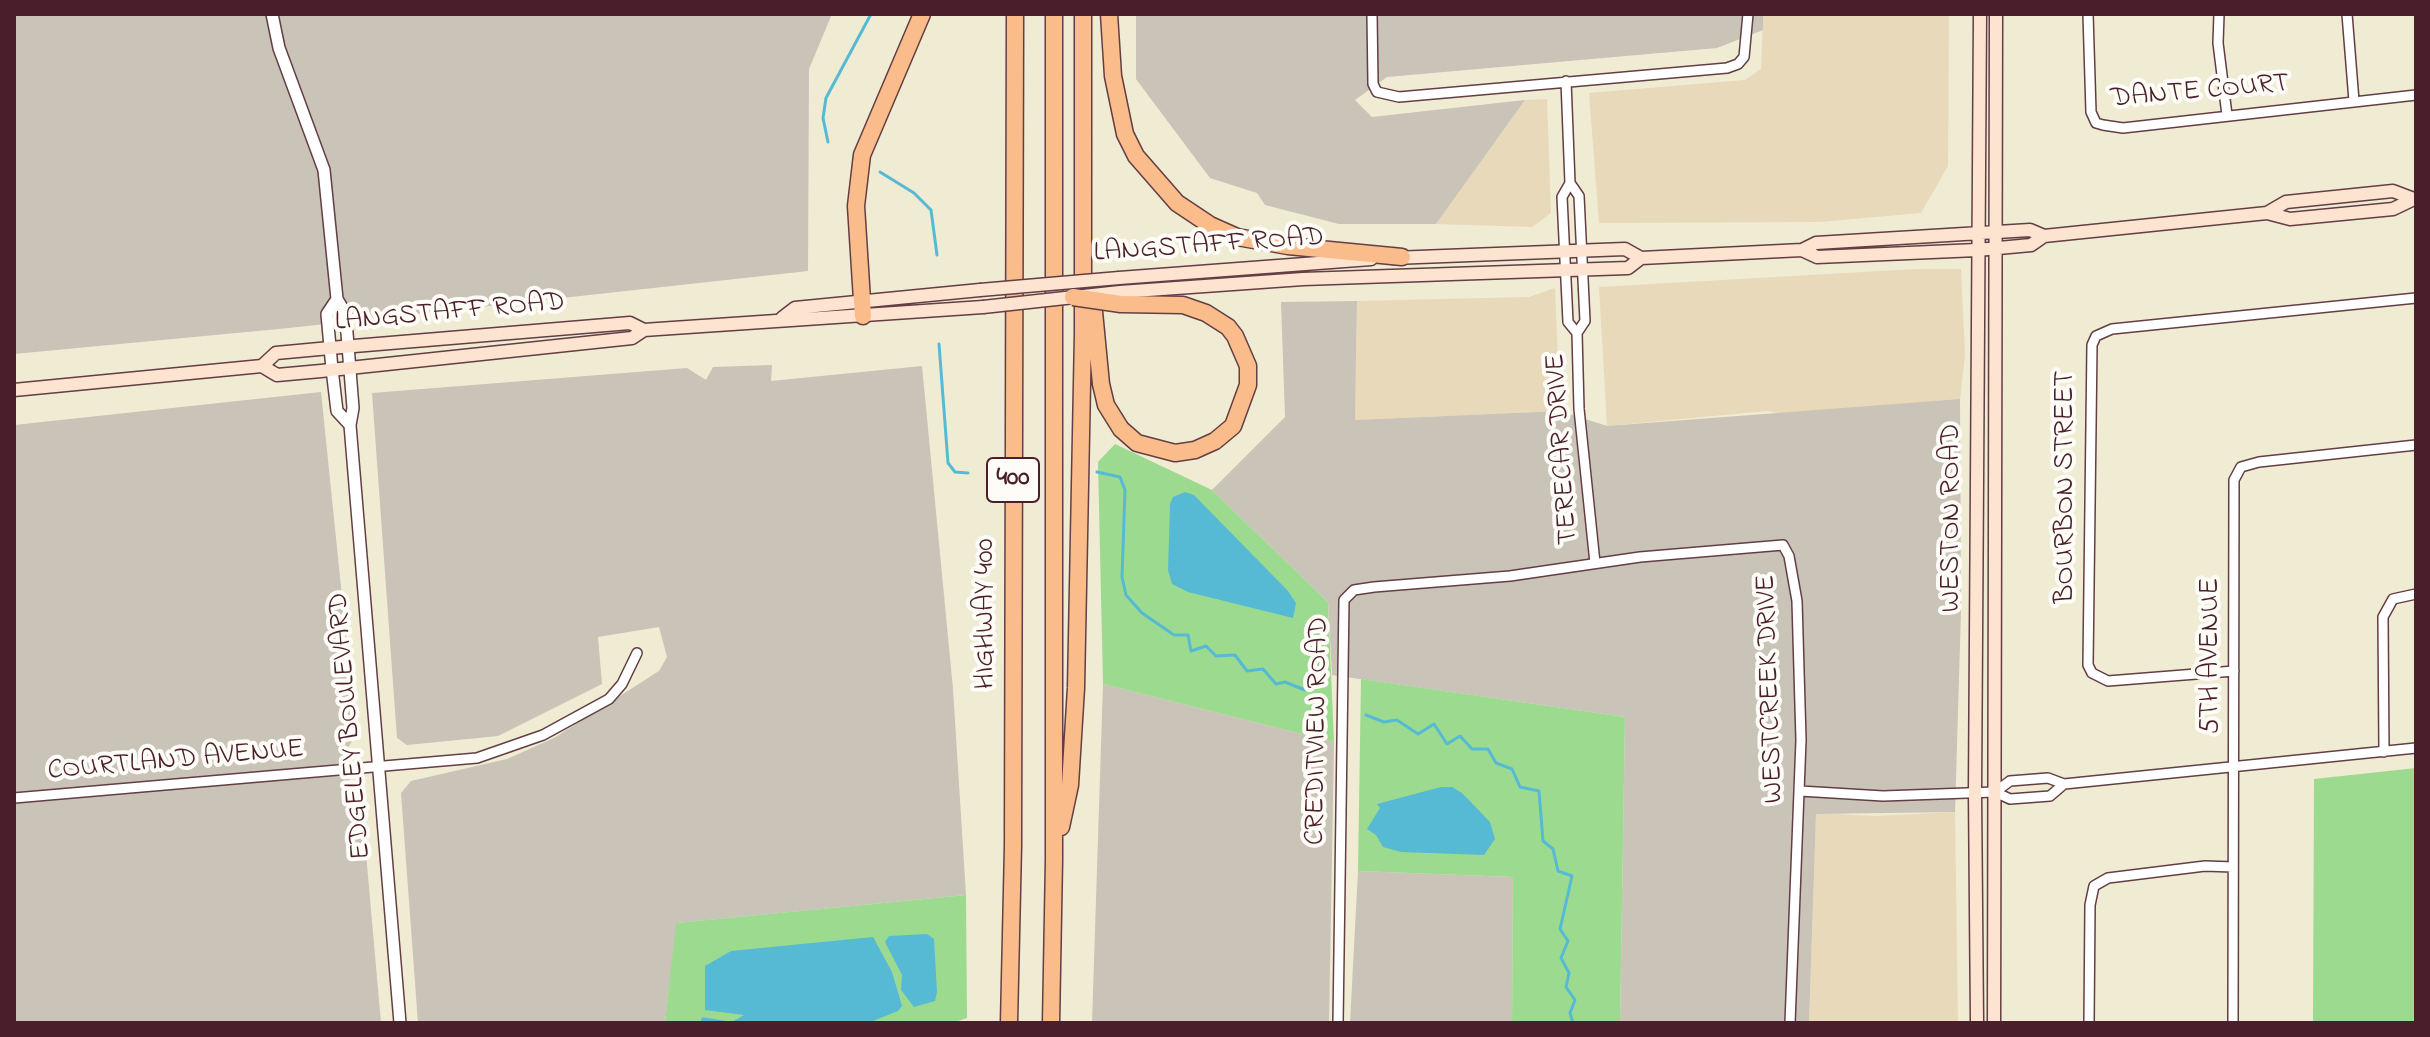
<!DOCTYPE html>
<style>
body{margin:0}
#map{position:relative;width:2430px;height:1037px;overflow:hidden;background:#f0ebd3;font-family:"Indie Flower",sans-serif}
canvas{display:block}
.frame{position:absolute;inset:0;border:16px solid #4a1f2b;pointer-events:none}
</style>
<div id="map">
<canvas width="2430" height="1037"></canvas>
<div class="frame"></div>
</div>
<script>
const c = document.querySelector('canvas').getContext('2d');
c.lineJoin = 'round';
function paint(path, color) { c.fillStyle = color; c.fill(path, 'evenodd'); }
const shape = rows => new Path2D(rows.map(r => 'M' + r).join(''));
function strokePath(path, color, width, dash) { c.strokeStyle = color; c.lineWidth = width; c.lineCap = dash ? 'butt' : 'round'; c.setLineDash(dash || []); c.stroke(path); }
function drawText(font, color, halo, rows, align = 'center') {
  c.font = font + ' "Indie Flower",sans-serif'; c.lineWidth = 8; c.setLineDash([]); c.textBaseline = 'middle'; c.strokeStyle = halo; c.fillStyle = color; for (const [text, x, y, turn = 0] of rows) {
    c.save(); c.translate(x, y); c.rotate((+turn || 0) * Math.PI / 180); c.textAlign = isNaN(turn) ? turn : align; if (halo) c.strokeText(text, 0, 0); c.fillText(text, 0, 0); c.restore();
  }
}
const built = shape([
 [1763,14,1949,14,1948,166,1921,213,1819,222,1599,223,1589,93,1745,80,1761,69],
 [1547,99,1551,213,1532,227,1436,224,1525,100],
 [1916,269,1961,269,1965,355,1960,399,1785,414,1767,411,1607,426,1599,287],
 [1555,288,1560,411,1355,420,1357,301,1529,297],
 [1955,812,1958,1023,1809,1023,1816,813,1874,816]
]);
const industrial = shape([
 [14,14,832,14,809,69,808,271,289,328,14,354],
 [1136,14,1763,14,1763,30,1717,48,1387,77,1355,100,1372,117,1525,100,1436,224,1339,224,1265,205,1257,193,1210,178,1136,79],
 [1357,301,1355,420,1560,411,1607,426,1960,399,1961,611,1955,812,1816,814,1809,1023,1620,1023,1625,717,1332,675,1328,602,1212,490,1285,417,1281,302],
 [772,365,771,381,922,366,953,689,966,895,677,923,665,1023,418,1023,401,793,411,781,507,759,554,738,659,671,667,657,659,627,598,637,602,684,498,736,407,745,397,738,372,393,687,368,706,380,713,367],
 [321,392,356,733,348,748,350,790,361,797,381,1023,14,1023,14,425],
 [1103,684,1334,742,1329,1023,1092,1023],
 [1358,871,1513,877,1512,1023,1350,1023]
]);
const green = shape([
 [1115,444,1212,490,1328,602,1334,742,1103,684,1098,462],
 [1361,679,1625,717,1620,1023,1512,1023,1513,877,1358,871],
 [2416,768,2416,1023,2313,1023,2314,779],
 [966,895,967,1018,952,1023,665,1023,676,923]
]);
const water = shape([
 [1185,492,1194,495,1288,591,1296,603,1293,618,1188,592,1172,584,1168,570,1170,504,1173,497],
 [1441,787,1452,787,1462,793,1490,822,1495,839,1484,855,1401,852,1383,847,1376,835,1367,829,1380,808,1377,804],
 [927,934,934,939,937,992,935,1001,914,1007,901,990,902,975,885,942,889,936],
 [873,937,892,972,902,1006,898,1011,868,1023,700,1023,702,1017,732,1022,744,1015,705,1010,705,966,731,951]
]);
const stream = shape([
 [828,142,823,118,826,98,871,14],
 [880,172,914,193,931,210,937,255],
 [939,344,948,463,955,472,968,473],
 [1097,472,1120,477,1125,490,1122,577,1126,595,1142,613,1174,635,1188,635,1191,651,1206,646,1216,656,1235,655,1247,671,1263,669,1276,684,1285,682,1305,690],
 [1366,715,1384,722,1397,720,1418,734,1434,724,1447,744,1460,736,1472,749,1488,749,1496,763,1512,769,1520,787,1539,791,1543,841,1553,849,1558,871,1572,876,1560,929,1568,941,1561,958,1569,973,1566,987,1575,1000,1570,1013,1573,1023]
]);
const minor = shape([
 [1372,14,1373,84,1377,92,1399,97,1727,68,1738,64,1744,57,1748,14],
 [2088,14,2091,112,2096,123,2103,125,2123,128,2416,95],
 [2219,14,2218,43,2227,115],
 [2347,14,2354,101],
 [1566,81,1570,183,1579,196,1585,321,1577,333,1579,409,1595,563],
 [1570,183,1562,197,1568,322,1577,333],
 [2234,671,2108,681,2092,673,2088,665,2092,345,2096,336,2112,329,2416,298],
 [2384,752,2383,617,2393,599,2416,594],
 [1800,791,1883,796,1995,792,2010,799,2050,796,2064,784],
 [1995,792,2010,781,2048,778,2064,784,2416,748],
 [14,798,477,758,543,735,609,699,622,684,637,653],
 [1338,1023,1344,600,1354,590,1374,587,1510,576,1640,557,1783,545,1789,556,1797,601,1801,740,1790,1023],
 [2089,1023,2090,905,2094,886,2108,878,2205,866,2233,867],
 [2233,1023,2234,480,2241,467,2259,462,2416,445]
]);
const tertiary = shape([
 [272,14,279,48,324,170,337,299,344,311,347,333,353,408,350,425,400,1023],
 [337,299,327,314,332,369,337,411,350,425]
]);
const secondary = shape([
 [2267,213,2286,202,2393,191,2414,199],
 [1802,250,1817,257,1977,250,2031,245,2044,236],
 [1393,258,1625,249,1641,258,1802,250,1816,243,2030,230,2044,236,2267,213,2290,219,2393,209,2416,198],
 [1119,278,1371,259],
 [1120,292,1303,279,1628,268,1641,258],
 [782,318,795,308,980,290],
 [262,366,276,353,330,348,630,323,644,330],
 [14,390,262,366,277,375,321,371,632,338,644,330,658,329,983,307],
 [1977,1023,1975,792,1980,14],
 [1994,1023,1996,14]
]);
const motorway = shape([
 [1109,14,1113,76,1125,134,1136,156,1177,203,1210,225,1237,237,1288,246,1402,257],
 [1092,291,1101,384,1106,405,1121,429,1137,443,1175,453,1195,450,1215,441,1233,426,1248,385,1248,366,1235,336,1228,327,1206,313,1183,305,1121,304],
 [863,316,856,206,862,155,922,14],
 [1061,827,1070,785,1076,688,1083,333,1083,14],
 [1009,1023,1013,846,1015,14],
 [1051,1023,1054,860,1054,14]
]);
const secondaryBridge = shape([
 [980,290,1119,278],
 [983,307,1120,292]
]);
const motorwayBridge = shape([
 [1073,297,1121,304]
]);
const shields = [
 [1013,480,52]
];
const shieldNames = [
 ["400",1013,480]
];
const streetNames = [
 ["DANTE COURT",2200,93,-5],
 ["LANGSTAFF ROAD",1209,247,-4],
 ["LANGSTAFF ROAD",450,314,-5],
 ["TERECAR DRIVE",1564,449,-94],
 ["BOURBON STREET",2067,487,-90],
 ["WESTON ROAD",1953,518,-90],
 ["HIGHWAY 400",987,614,-90],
 ["5TH AVENUE",2212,656,-90],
 ["WESTCREEK DRIVE",1772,689,-92],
 ["EDGELEY BOULEVARD",352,726,-95],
 ["CREDITVIEW ROAD",1319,731,-89],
 ["COURTLAND AVENUE",176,762,-5]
];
paint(built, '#e8d9ba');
paint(industrial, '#c9c3b8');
paint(green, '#9cda8f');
paint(water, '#56bad5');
strokePath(stream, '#56bad5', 3);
strokePath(minor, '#633e44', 12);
strokePath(tertiary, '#633e44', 14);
strokePath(secondary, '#633e44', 15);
strokePath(motorway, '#633e44', 19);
strokePath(minor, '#fff', 9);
strokePath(tertiary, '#fff', 11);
strokePath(secondary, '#fde4d0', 12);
strokePath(motorway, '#f9bc8a', 16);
strokePath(secondaryBridge, '#633e44', 15, []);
strokePath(motorwayBridge, '#633e44', 19, []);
strokePath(secondaryBridge, '#fde4d0', 12);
strokePath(motorwayBridge, '#f9bc8a', 16);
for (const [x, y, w] of shields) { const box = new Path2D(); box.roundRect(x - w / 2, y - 22, w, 44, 6); c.fillStyle = '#fdfcf7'; c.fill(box); strokePath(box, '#4a1f2b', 2); }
drawText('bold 26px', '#4a1f2b', null, shieldNames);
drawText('28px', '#4a1f2b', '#fdfcf7', streetNames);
</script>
